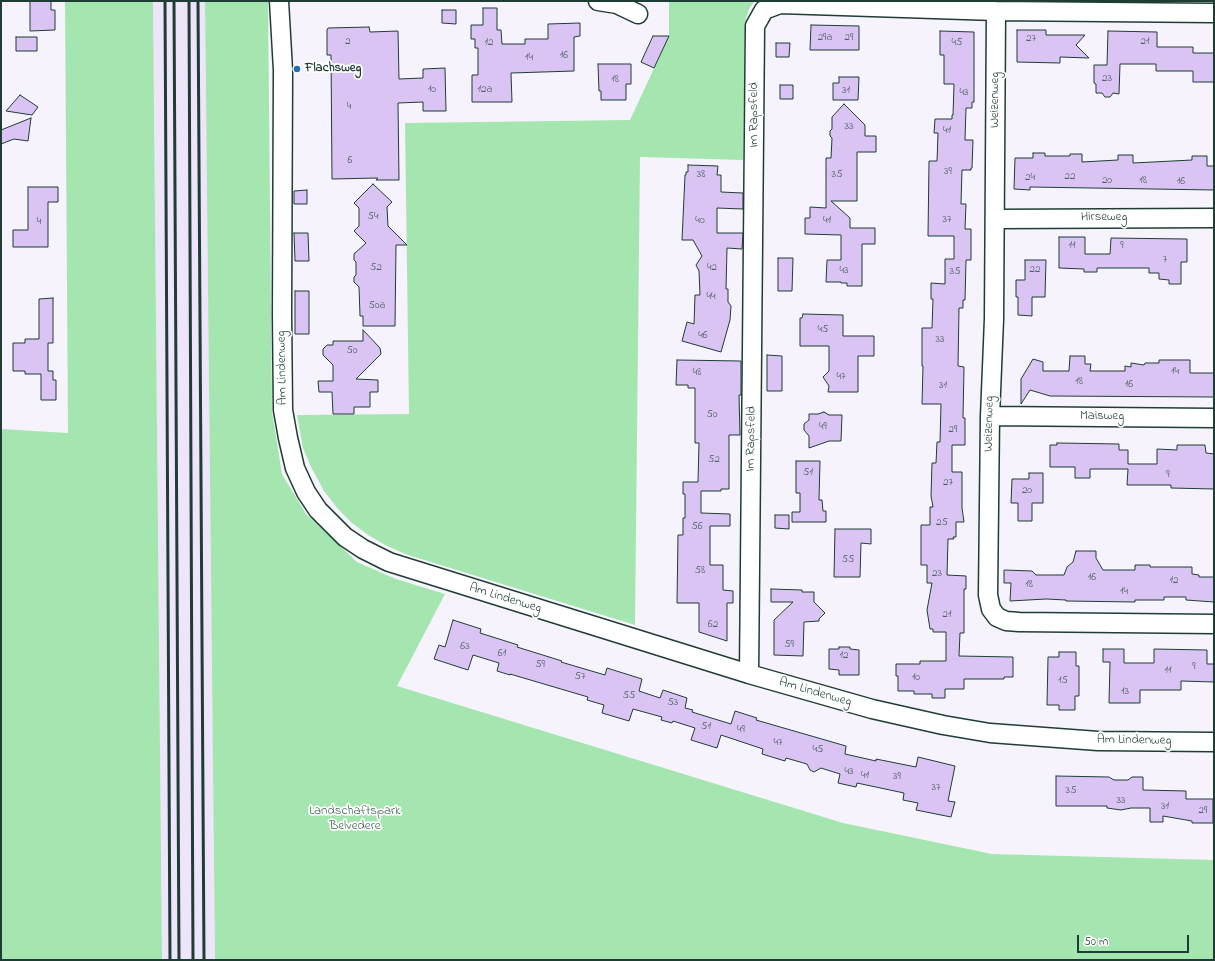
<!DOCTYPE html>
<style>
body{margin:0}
#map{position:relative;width:1215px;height:961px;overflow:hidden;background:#f7f3fd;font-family:"Indie Flower",sans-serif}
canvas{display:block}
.frame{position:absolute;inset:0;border:2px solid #1f3d34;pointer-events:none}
.scale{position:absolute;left:1077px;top:935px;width:112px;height:18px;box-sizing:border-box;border:2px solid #1f3d34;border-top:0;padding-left:5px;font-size:12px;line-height:14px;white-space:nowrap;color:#1f3d34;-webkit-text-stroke:3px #fff;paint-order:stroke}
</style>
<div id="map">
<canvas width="1215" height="961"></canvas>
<div class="frame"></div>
<div class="scale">50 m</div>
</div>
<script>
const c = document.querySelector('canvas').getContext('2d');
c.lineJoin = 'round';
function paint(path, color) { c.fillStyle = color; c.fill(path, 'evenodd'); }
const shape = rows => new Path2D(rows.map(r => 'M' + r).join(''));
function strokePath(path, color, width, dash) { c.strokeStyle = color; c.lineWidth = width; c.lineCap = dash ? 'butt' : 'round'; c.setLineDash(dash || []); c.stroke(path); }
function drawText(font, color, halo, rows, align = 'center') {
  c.font = font + ' "Indie Flower",sans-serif'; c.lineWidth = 3.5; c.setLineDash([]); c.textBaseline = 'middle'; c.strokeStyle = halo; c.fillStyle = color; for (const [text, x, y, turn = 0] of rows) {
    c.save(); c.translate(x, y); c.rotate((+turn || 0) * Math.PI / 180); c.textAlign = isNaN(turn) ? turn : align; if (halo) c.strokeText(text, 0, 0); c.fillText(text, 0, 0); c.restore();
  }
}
const built = shape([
 [153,1,205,1,215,960,162,960]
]);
const green = shape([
 [65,1,153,1,162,960,1,960,1,429,68,433],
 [205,1,268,1,272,412,282,474,306,514,357,562,396,579,445,594,397,686,843,823,992,854,1214,860,1214,960,215,960],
 [669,1,755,1,749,9,745,22,743,160,640,157,635,625,408,555,387,546,368,535,352,523,338,509,324,491,311,467,303,448,297,415,409,414,405,123,630,120,669,36]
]);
const building = shape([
 [30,1,51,1,51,10,55,10,55,30,30,31,30,1],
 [483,8,497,8,497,30,501,30,502,44,525,44,525,39,548,39,548,24,580,23,580,36,574,37,574,71,511,73,512,102,472,102,472,75,478,75,478,48,475,48,475,39,471,39,471,25,483,25,483,8],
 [442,10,456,10,456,24,442,23,442,10],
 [811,25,859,26,859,50,810,50,811,25],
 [369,27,370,32,398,31,399,79,423,78,423,69,445,68,446,111,423,111,423,102,398,103,399,180,376,180,378,178,332,179,331,55,327,55,327,30,328,28,369,27],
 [1017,30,1046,30,1046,35,1085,35,1076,45,1089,58,1060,57,1060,63,1017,62,1017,30],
 [940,31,974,32,974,102,972,102,972,108,966,108,965,140,973,140,972,168,971,168,971,170,962,170,961,204,966,204,965,229,971,229,971,260,966,260,965,300,963,300,963,308,959,308,958,366,964,367,963,418,965,418,965,445,952,445,952,472,962,472,962,508,964,522,956,522,956,537,953,537,954,539,948,539,947,575,966,576,966,589,964,589,964,633,960,633,959,656,1013,657,1013,677,1004,677,1004,679,964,679,964,689,945,689,945,698,932,698,932,694,914,694,914,691,898,691,898,676,896,676,896,664,920,664,920,661,946,661,946,632,933,632,933,629,930,629,927,610,932,583,927,583,927,565,921,565,921,525,930,525,930,507,933,507,931,496,932,463,936,463,937,442,940,442,941,404,922,404,923,366,922,366,922,328,932,328,933,299,931,299,931,283,945,284,945,259,954,259,954,236,928,236,929,161,937,161,938,133,934,133,935,119,952,119,952,115,953,115,954,84,944,84,944,55,940,55,940,31],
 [1108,31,1157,32,1157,47,1193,47,1193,53,1214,53,1214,82,1193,82,1193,71,1156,71,1156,64,1120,64,1119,94,1113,93,1110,97,1105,97,1102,93,1096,93,1096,84,1094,83,1094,65,1107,65,1108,31],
 [653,36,669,36,654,68,641,62,653,36],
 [16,37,37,37,37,51,16,51,16,37],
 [776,43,790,43,789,57,776,57,776,43],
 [598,64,631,64,631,84,626,84,626,100,601,100,601,91,599,91,598,64],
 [839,77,859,77,858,100,833,100,833,83,839,83,839,77],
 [780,85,793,85,793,99,780,99,780,85],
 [20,95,38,107,32,115,6,111,20,95],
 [844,104,865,125,865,136,876,136,876,152,857,152,857,201,831,201,850,218,850,228,875,228,875,244,862,244,862,286,847,286,847,283,841,283,841,282,826,282,827,260,841,260,841,235,805,234,805,218,810,218,810,207,826,208,826,158,831,158,832,138,830,136,830,131,832,129,832,117,844,104],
 [31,118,28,141,14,139,1,144,1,130,31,118],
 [1033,153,1045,153,1045,156,1070,156,1070,154,1082,154,1082,162,1118,160,1118,155,1133,155,1133,163,1192,160,1192,156,1207,156,1207,166,1214,166,1214,190,1030,187,1030,190,1014,189,1015,158,1033,158,1033,153],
 [688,165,718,166,717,175,721,175,721,192,743,193,743,209,717,208,717,233,743,233,742,249,727,248,726,289,728,289,728,302,731,306,730,320,721,352,682,341,687,322,694,324,695,295,700,295,699,271,696,265,702,256,693,240,682,240,685,175,686,175,686,172,688,172,688,165],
 [373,184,392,202,387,207,388,226,407,245,396,245,395,326,363,326,363,316,360,316,359,287,354,282,354,277,356,275,356,262,354,260,354,254,366,243,354,231,359,226,359,208,354,203,373,184],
 [28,187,58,187,58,202,48,202,48,247,13,247,13,230,28,230,28,187],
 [307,190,307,204,294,204,294,191,307,190],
 [294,233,308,233,309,261,295,261,294,233],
 [1059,237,1085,237,1085,254,1110,254,1111,238,1187,239,1187,262,1181,262,1181,284,1169,284,1169,280,1159,279,1159,273,1149,273,1149,268,1097,268,1097,272,1084,272,1084,269,1059,268,1059,237],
 [778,258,793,258,792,291,778,291,778,258],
 [1025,260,1046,260,1045,297,1032,297,1032,316,1018,315,1018,297,1016,297,1016,280,1025,280,1025,260],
 [295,291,309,291,309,334,295,334,295,291],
 [53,298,53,343,48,343,48,371,53,371,53,380,56,380,56,400,41,400,41,374,25,374,25,371,13,371,13,343,25,343,25,339,39,339,39,299,53,298],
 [803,314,843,315,843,336,874,336,874,356,858,356,858,392,828,392,829,386,823,377,829,371,829,346,800,346,800,318,802,318,803,314],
 [363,330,380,348,381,354,356,379,378,380,378,392,370,392,370,407,354,407,354,414,333,414,332,392,319,392,318,381,333,381,333,365,323,355,323,349,327,345,333,345,333,341,363,341,363,330],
 [767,355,782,356,782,391,767,391,767,355],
 [1070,356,1085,356,1085,364,1091,364,1090,371,1125,371,1125,366,1131,367,1131,363,1144,365,1145,363,1159,363,1159,360,1190,360,1190,373,1214,373,1214,397,1050,396,1030,390,1021,404,1021,379,1033,359,1043,362,1043,371,1069,371,1070,356],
 [677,360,741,361,741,395,739,395,740,435,729,435,729,489,721,489,721,491,701,491,701,513,730,514,730,526,710,526,710,565,723,565,723,590,733,591,733,603,727,603,727,641,699,632,699,603,677,603,678,535,683,535,683,518,685,518,685,494,683,494,683,482,698,482,699,443,695,443,695,388,688,388,688,385,676,385,677,360],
 [824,412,829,415,842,415,841,441,829,441,809,448,809,436,804,430,804,424,809,420,809,414,818,414,824,412],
 [1057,443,1119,444,1119,450,1128,450,1128,464,1157,464,1157,449,1177,450,1177,445,1205,445,1206,453,1214,454,1214,489,1171,488,1171,485,1127,485,1128,469,1090,469,1090,478,1075,478,1075,467,1050,467,1050,445,1057,445,1057,443],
 [796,461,820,461,819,500,822,500,823,511,826,511,826,522,792,522,792,512,800,512,800,493,796,493,796,461],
 [1029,473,1043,473,1043,503,1032,503,1032,521,1018,521,1018,503,1011,503,1012,479,1029,479,1029,473],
 [775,515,789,515,789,529,775,528,775,515],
 [835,529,871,529,871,544,861,543,860,577,834,577,835,529],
 [1076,551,1096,551,1096,558,1103,570,1135,570,1135,565,1150,565,1150,567,1192,567,1192,574,1199,575,1199,577,1214,577,1214,602,1186,600,1186,597,1164,597,1164,600,1135,600,1135,602,1066,601,1066,600,1046,599,1010,601,1011,583,1004,583,1004,570,1032,571,1036,575,1064,575,1067,567,1073,562,1076,551],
 [771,589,802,590,802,592,814,592,814,602,825,613,819,619,819,621,804,622,803,656,774,655,774,620,793,602,771,602,771,589],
 [453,620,481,629,480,633,518,645,517,647,562,661,561,662,605,675,607,668,642,679,639,691,660,698,663,690,687,698,685,708,693,710,692,712,731,724,735,711,757,718,756,720,846,746,845,754,876,761,876,759,916,767,918,757,955,766,948,801,955,802,951,817,916,810,918,803,903,800,904,793,857,783,856,787,838,783,840,774,821,768,814,772,810,770,807,764,786,758,785,761,762,754,763,749,721,735,717,748,691,740,695,728,673,721,672,723,661,720,662,717,633,709,629,721,602,713,604,705,587,700,588,697,510,674,510,675,497,671,499,663,473,655,468,670,434,659,439,645,445,647,453,620],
 [839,647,850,647,850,649,859,650,859,675,839,675,839,670,829,669,829,649,839,649,839,647],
 [1103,649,1124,649,1124,663,1154,663,1154,649,1207,650,1207,664,1214,664,1214,682,1181,681,1181,690,1140,690,1140,703,1109,703,1110,662,1103,662,1103,649],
 [1059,652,1076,652,1076,666,1079,666,1079,696,1075,696,1075,710,1059,710,1059,705,1047,705,1048,657,1059,657,1059,652],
 [1056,776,1109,777,1114,780,1128,780,1132,777,1143,777,1143,790,1186,791,1186,799,1213,799,1213,823,1192,823,1192,821,1163,816,1163,822,1150,822,1150,808,1131,808,1121,810,1107,808,1107,806,1056,806,1056,776]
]);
const street = shape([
 [279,1,283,70,282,314,283,410,288,438,295,468,306,492,318,510,345,537,363,549,389,562,749,674,872,709,943,725,990,733,1098,741,1214,742],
 [598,1,617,4,638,14],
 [996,11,994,319,990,416,988,595,991,609,997,617,1006,621,1019,622,1214,624],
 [995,219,1214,218],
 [990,416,1214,418],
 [749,674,755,26,764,10,780,4,996,11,1214,13]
]);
const rail = shape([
 [165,1,170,960],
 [174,1,179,960],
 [189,1,193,960],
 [198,1,204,960]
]);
const markers = [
 [297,69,4,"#1f6fb2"]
];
const numberNames = [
 ["29a",825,38],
 ["29",849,38],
 ["27",1031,39],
 ["2",348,42],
 ["21",1145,42],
 ["12",489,43],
 ["45",957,43],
 ["16",564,56],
 ["14",529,58],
 ["23",1107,79],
 ["18",615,80],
 ["10",432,90],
 ["12a",485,90],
 ["31",846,91],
 ["43",964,93],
 ["4",349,107],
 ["33",849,127],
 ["41",947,131],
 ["6",350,161],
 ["39",948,172],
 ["38",701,175],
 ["35",837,175],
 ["22",1070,177],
 ["24",1030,178],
 ["20",1107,181],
 ["18",1143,181],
 ["16",1181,182],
 ["54",373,217],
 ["37",947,220],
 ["40",700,221],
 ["41",827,221],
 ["4",39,222],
 ["11",1072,246],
 ["9",1122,246],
 ["7",1165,260],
 ["52",376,268],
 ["42",712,268],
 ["22",1035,270],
 ["43",844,271],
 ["35",955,272],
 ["44",711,297],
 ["50a",377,306],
 ["45",823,330],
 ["46",703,336],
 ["33",940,340],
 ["50",352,351],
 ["14",1175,372],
 ["48",697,373],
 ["47",841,377],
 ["18",1079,382],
 ["16",1129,385],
 ["31",943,386],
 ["50",712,415],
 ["49",823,427],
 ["29",953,430],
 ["52",714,460],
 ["51",808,473],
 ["9",1168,475],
 ["27",948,483],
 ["20",1027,491],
 ["25",942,523],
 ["56",697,527],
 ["55",848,560],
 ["58",700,571],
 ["23",937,574],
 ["16",1092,578],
 ["12",1174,581],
 ["18",1029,585],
 ["14",1124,592],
 ["21",947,615],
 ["62",713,625],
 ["59",789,645],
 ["63",465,647],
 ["61",502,654],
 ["12",844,656],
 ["59",540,665],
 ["9",1194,667],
 ["11",1168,671],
 ["57",580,677],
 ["10",916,678],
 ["15",1063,681],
 ["13",1125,692],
 ["55",629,696],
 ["53",673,703],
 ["51",706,727],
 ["49",741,730],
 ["47",778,743],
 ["45",818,750],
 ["43",849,772],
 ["41",865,776],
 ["39",897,777],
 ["37",936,788],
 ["35",1071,791],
 ["33",1121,801],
 ["31",1165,807],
 ["29",1203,811]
];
const poiNames = [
 ["Flachsweg",305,69]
];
const streetNames = [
 ["Weizenweg",996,100,-90],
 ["Im Rapsfeld",755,115,-90],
 ["Hirseweg",1104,218],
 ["Am Lindenweg",283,368,-91],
 ["Maisweg",1102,417],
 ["Weizenweg",990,424,-89],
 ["Im Rapsfeld",752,439,-89],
 ["Am Lindenweg",505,599,17],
 ["Am Lindenweg",815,693,16],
 ["Am Lindenweg",1134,741,1]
];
const parkNames = [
 ["Landschaftspark",355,812],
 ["Belvedere",355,827]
];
paint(built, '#eee5fa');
paint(green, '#a5e6b0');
paint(building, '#d9c4f4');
strokePath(building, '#1f3d34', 1);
strokePath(street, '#1f3d34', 21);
strokePath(street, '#fff', 18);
strokePath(rail, '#1f3d34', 3);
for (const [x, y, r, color] of markers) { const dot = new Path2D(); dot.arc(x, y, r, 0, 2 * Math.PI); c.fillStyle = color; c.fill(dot); strokePath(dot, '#fff', 1.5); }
drawText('11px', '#4e5f64', null, numberNames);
drawText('bold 13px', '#1f3d34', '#fff', poiNames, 'left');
drawText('13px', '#1f3d34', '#fff', streetNames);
drawText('13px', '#3a5f4d', '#fff', parkNames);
</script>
